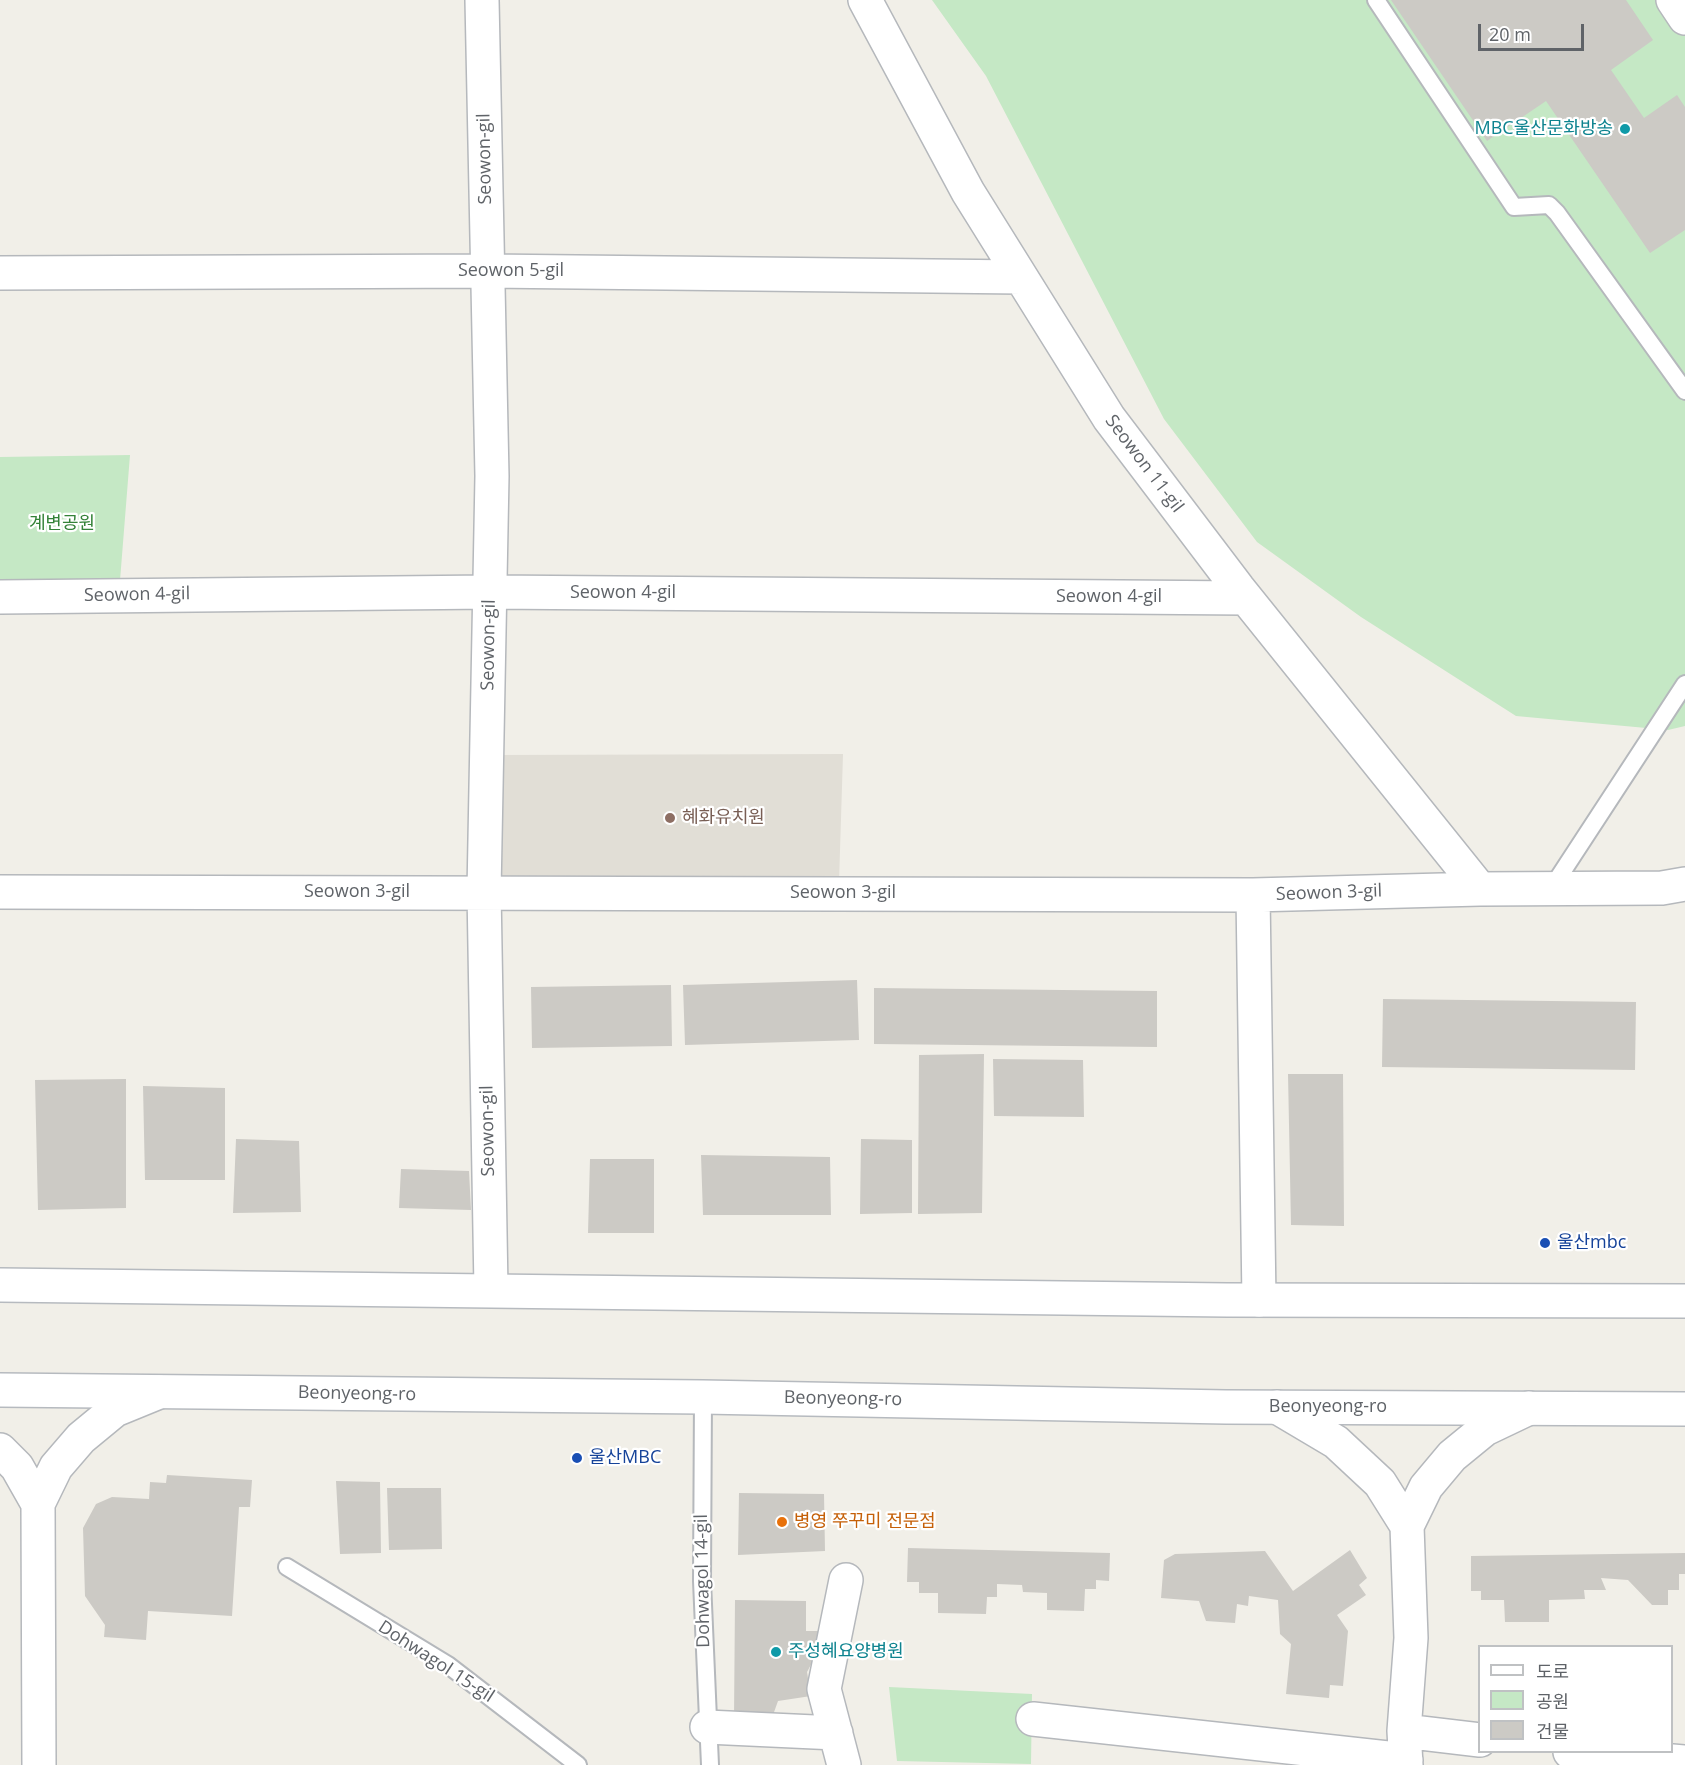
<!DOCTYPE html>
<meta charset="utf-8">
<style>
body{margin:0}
#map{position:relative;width:1685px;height:1765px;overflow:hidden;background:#f1efe8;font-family:"Open Sans","Noto Sans KR",sans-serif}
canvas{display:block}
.legend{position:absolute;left:1478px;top:1645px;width:195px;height:108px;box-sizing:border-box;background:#fff;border:2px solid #bfc1c3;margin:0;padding:8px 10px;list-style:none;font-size:18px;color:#5f6368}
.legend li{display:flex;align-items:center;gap:12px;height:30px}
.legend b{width:30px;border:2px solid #bfc1c3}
.scale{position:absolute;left:1478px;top:24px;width:106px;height:27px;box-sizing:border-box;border:3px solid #5f6368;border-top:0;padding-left:8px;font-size:18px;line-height:21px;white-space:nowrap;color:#5f6368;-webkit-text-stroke:4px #fff;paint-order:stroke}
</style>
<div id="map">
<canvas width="1685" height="1765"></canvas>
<ul class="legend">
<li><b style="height:8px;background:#fff"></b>도로</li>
<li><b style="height:16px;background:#c5e8c5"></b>공원</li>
<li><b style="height:16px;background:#cccac5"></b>건물</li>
</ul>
<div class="scale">20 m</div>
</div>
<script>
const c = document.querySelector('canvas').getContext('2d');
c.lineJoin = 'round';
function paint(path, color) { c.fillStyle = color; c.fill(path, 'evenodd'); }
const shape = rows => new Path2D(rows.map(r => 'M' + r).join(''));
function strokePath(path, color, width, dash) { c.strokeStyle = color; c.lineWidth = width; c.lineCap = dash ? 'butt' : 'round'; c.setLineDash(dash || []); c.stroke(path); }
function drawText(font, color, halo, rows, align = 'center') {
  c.font = font + ' "Open Sans","Noto Sans KR",sans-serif'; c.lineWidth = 4.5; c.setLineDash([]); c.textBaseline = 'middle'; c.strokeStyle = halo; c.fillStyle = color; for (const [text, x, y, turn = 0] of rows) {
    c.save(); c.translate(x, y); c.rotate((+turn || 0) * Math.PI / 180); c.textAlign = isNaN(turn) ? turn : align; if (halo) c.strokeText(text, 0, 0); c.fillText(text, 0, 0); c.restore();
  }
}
const education = shape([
 [843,754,839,882,500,881,498,755]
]);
const green = shape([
 [932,0,1685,0,1685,726,1668,730,1516,716,1361,617,1257,542,1164,419,986,76],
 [130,455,119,593,0,591,0,457],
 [889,1687,1032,1694,1031,1764,897,1761]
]);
const building = shape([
 [1391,0,1626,0,1653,40,1611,70,1644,118,1677,95,1685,107,1685,230,1650,253,1546,101,1487,141],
 [857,980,859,1040,685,1045,683,985],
 [671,985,672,1046,532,1048,531,987],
 [874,988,1157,991,1157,1047,874,1044],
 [1383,999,1636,1002,1635,1070,1382,1067],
 [984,1054,982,1213,918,1214,919,1055],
 [993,1059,1083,1060,1084,1117,994,1116],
 [1288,1074,1343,1074,1344,1226,1291,1225],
 [126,1079,126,1208,38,1210,35,1080],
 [143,1086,225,1088,225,1180,145,1180],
 [236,1139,299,1141,301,1212,233,1213],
 [861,1139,912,1140,912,1213,860,1214],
 [701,1155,830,1157,831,1215,703,1215],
 [590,1159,654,1159,654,1233,588,1233],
 [401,1169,469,1171,471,1210,399,1208],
 [167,1475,252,1480,250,1507,239,1507,232,1616,148,1611,146,1640,104,1637,105,1625,85,1596,83,1528,96,1504,112,1497,149,1499,150,1482,166,1483],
 [336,1481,380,1482,381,1553,340,1554],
 [387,1488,441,1488,442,1549,389,1550],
 [739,1493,824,1494,825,1551,738,1555],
 [908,1548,1110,1553,1109,1581,1096,1580,1096,1589,1085,1589,1084,1611,1047,1610,1047,1593,1023,1592,1022,1585,997,1584,997,1597,987,1597,986,1614,938,1613,938,1593,919,1593,919,1582,907,1582],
 [1350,1550,1367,1578,1359,1585,1366,1595,1337,1615,1348,1631,1343,1686,1330,1685,1329,1698,1286,1694,1291,1644,1280,1634,1278,1600,1249,1596,1248,1606,1237,1604,1235,1623,1206,1621,1199,1601,1161,1598,1164,1560,1175,1554,1265,1551,1293,1591],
 [1685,1553,1685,1574,1679,1574,1679,1590,1668,1590,1668,1605,1652,1605,1628,1580,1601,1578,1606,1590,1584,1590,1585,1599,1549,1600,1549,1622,1505,1622,1504,1600,1481,1600,1481,1591,1471,1591,1471,1556],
 [735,1600,806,1601,806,1631,829,1631,807,1672,811,1696,778,1701,768,1729,734,1718]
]);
const lane = shape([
 [1376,0,1514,207,1549,205,1557,213,1685,391],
 [1551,889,1685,684],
 [703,1397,702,1581,710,1765],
 [287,1567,448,1665,578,1765]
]);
const street = shape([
 [482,0,492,476,484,891,491,1289],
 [865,0,968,192,1109,418,1238,588,1480,889],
 [1673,0,1685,18],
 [0,273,488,271,1021,277],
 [0,597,490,592,1246,598],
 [0,892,1253,895,1480,889,1662,888,1685,884],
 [1253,895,1259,1300],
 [1277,1407,1336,1442,1380,1483,1407,1526],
 [0,1450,17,1467,38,1504],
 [1033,1719,1406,1760],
 [707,1727,836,1733],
 [1404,1731,1480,1740],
 [1570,1752,1685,1762],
 [39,1765,38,1504,56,1467,81,1438,115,1410,159,1392],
 [844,1765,824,1689,846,1580],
 [1406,1765,1404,1731,1411,1638,1407,1526,1426,1487,1452,1456,1485,1429,1529,1408]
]);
const secondary = shape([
 [0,1285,1227,1300,1685,1301],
 [0,1390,703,1397,1226,1407,1685,1409]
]);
const markers = [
 [1625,129,6,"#0f9aa8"],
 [670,818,6,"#8d6e63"],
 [1545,1243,6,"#1a4fb4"],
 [577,1458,6,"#1a4fb4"],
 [782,1522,6,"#e8710a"],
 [776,1652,6,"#0f9aa8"]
];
const cultureNames = [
 ["MBC울산문화방송",1613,129],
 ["주성혜요양병원",788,1652,"left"]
];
const streetNames = [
 ["Seowon-gil",485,159,-91],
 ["Seowon 5-gil",511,271],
 ["Seowon 11-gil",1144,464,53],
 ["Seowon 4-gil",623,593],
 ["Seowon 4-gil",137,595,-1],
 ["Seowon 4-gil",1109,597],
 ["Seowon-gil",489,645,-89],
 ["Seowon 3-gil",357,892],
 ["Seowon 3-gil",843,893],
 ["Seowon 3-gil",1329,893,-2],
 ["Seowon-gil",488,1131,-91],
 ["Beonyeong-ro",357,1394,1],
 ["Beonyeong-ro",843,1399,1],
 ["Beonyeong-ro",1328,1407],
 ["Dohwagol 14-gil",703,1581,-91],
 ["Dohwagol 15-gil",436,1662,33]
];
const parkNames = [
 ["계변공원",62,524]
];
const educationNames = [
 ["혜화유치원",682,818]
];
const transitNames = [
 ["울산mbc",1557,1243],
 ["울산MBC",589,1458]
];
const foodNames = [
 ["병영 쭈꾸미 전문점",794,1522]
];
paint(education, '#e1ded6');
paint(green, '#c5e8c5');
paint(building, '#cccac5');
strokePath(lane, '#b5b8bc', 20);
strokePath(street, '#b5b8bc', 36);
strokePath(secondary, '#b6babf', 36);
strokePath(lane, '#fff', 16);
strokePath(street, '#fff', 33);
strokePath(secondary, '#fff', 33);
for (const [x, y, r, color] of markers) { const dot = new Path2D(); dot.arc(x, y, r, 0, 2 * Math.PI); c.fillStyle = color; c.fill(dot); strokePath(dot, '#fff', 2); }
drawText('18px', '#0d838f', '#fff', cultureNames, 'right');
drawText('18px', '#5f6368', '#fff', streetNames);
drawText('18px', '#348238', '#fff', parkNames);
drawText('18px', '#785e54', '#fff', educationNames, 'left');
drawText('18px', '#164399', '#fff', transitNames, 'left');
drawText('18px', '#c56008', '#fff', foodNames, 'left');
</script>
